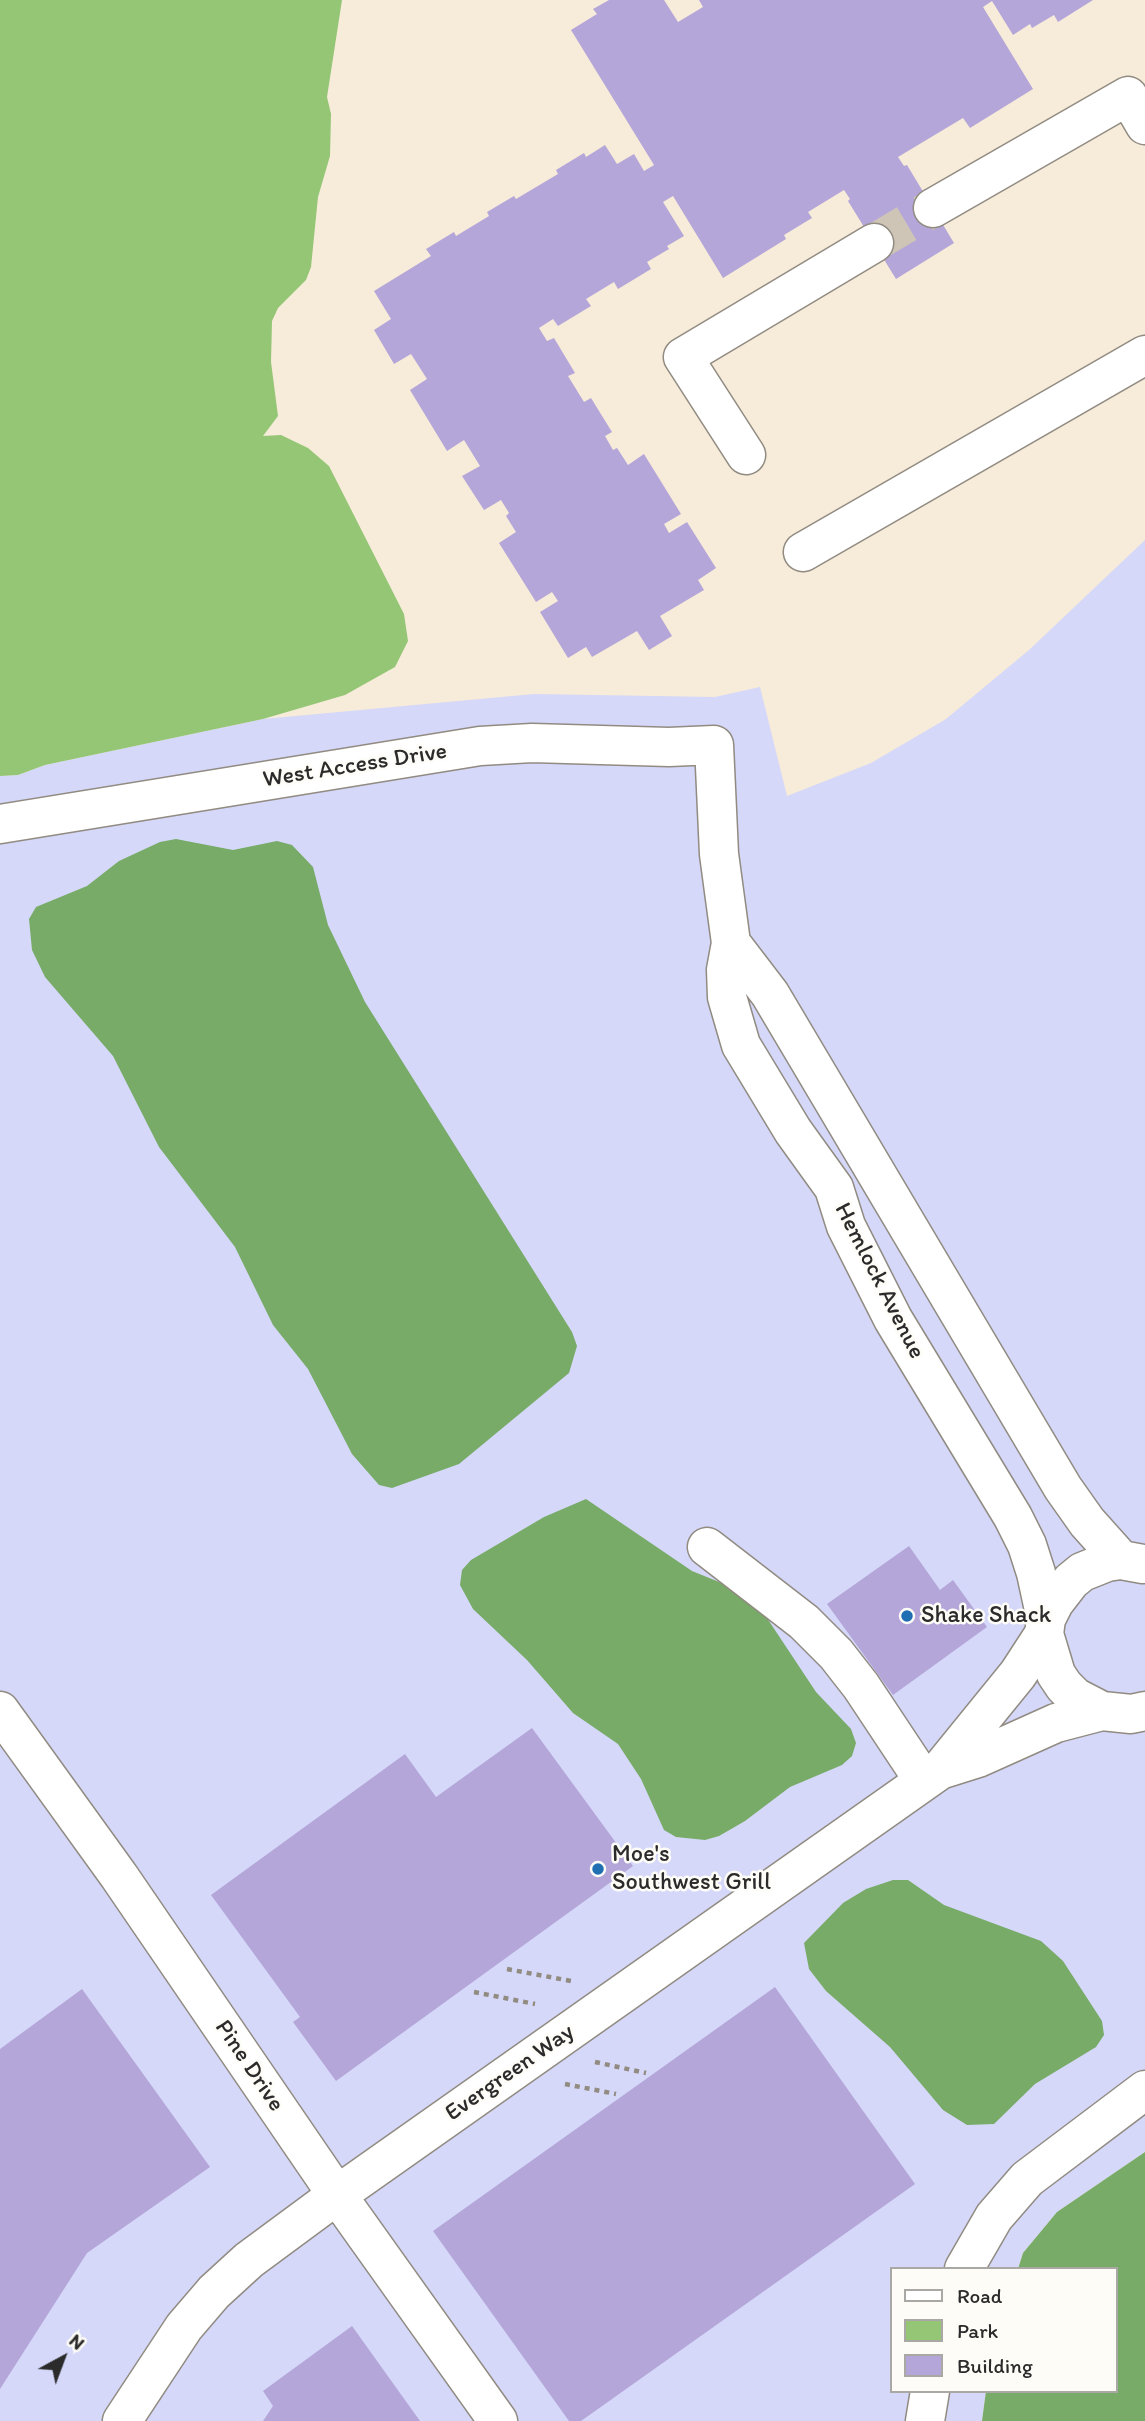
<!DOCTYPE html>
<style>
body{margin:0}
#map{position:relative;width:1145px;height:2421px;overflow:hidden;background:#f7ebd9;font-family:Itim,sans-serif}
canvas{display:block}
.legend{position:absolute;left:890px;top:2267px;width:228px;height:126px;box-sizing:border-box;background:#fdfcf7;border:2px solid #a9a8a5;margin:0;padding:9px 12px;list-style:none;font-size:21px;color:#2b2b2b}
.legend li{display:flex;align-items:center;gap:14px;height:35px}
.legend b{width:35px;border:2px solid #a9a8a5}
.north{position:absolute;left:28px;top:2323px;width:70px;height:70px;-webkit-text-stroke:5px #fdfcf7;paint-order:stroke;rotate:41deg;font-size:19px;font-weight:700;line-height:28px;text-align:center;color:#2b2b2b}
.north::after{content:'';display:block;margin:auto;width:24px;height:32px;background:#2b2b2b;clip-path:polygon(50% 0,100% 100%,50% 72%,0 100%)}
</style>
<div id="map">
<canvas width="1145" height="2421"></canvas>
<ul class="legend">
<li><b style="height:9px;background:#fff"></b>Road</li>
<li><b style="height:19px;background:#94c676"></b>Park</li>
<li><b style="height:19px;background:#b4a6d9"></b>Building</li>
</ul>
<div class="north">N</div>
</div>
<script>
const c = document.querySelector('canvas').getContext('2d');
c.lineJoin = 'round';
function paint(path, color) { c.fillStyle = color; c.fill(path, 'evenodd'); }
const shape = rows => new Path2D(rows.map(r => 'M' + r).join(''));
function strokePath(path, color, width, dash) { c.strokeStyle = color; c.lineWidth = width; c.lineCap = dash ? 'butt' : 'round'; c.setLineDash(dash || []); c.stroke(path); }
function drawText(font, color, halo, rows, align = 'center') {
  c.font = font + ' Itim,sans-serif'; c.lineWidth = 5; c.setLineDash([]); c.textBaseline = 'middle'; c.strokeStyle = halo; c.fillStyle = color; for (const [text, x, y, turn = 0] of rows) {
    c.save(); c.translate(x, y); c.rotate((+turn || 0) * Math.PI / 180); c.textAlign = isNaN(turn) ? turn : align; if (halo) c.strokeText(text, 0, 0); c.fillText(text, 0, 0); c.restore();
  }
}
const built = shape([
 [1145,540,1145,2152,1057,2212,1023,2253,1018,2269,891,2269,891,2391,986,2391,982,2421,0,2421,0,776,18,775,45,765,263,719,534,694,715,697,760,687,787,796,871,763,946,719,1029,650]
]);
const green = shape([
 [0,0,342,0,327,97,331,114,330,156,318,197,311,267,306,280,278,308,272,321,271,362,278,416,263,436,281,435,308,448,329,466,404,614,408,641,395,667,345,695,263,719,45,765,18,775,0,776]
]);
const forest = shape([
 [176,839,233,850,277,841,292,845,313,867,328,925,365,1002,572,1332,577,1346,569,1373,459,1464,392,1488,379,1485,352,1454,308,1369,273,1325,235,1247,159,1147,113,1056,45,977,32,950,29,919,36,907,87,886,119,861,160,842],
 [586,1499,692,1571,746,1593,757,1603,816,1692,851,1729,856,1743,852,1756,842,1765,790,1787,745,1821,719,1836,705,1840,676,1837,664,1830,641,1779,618,1744,573,1713,527,1660,473,1609,460,1585,462,1570,471,1560,544,1517],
 [893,1880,908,1880,944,1905,1041,1941,1063,1961,1102,2021,1104,2035,1096,2047,1035,2084,994,2124,967,2125,943,2110,890,2047,826,1991,809,1969,804,1943,843,1903,866,1889],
 [1145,2152,1145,2421,982,2421,986,2391,1115,2391,1115,2269,1018,2269,1023,2253,1057,2212]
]);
const building = shape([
 [609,0,664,0,678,22,703,7,699,0,1093,0,1058,22,1054,15,1032,28,1030,24,1013,35,992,1,983,7,1033,89,970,128,963,118,898,157,904,166,907,165,954,243,896,279,848,201,850,199,844,190,808,212,812,218,784,235,786,239,723,278,673,196,663,202,684,236,667,246,669,249,647,262,651,269,618,289,614,282,586,299,591,306,558,326,553,319,539,328,547,341,554,338,575,373,568,376,584,402,591,398,612,432,605,436,613,450,617,448,628,465,644,454,681,514,664,524,669,533,687,522,716,568,698,580,704,590,660,616,672,636,649,650,637,631,592,657,586,647,568,658,540,612,558,601,552,592,536,602,499,543,516,532,506,516,509,513,501,500,484,510,462,476,480,466,464,440,447,451,410,390,427,379,411,354,394,364,374,330,391,319,374,291,431,256,426,249,454,232,456,236,489,216,487,212,514,196,516,199,558,174,556,170,584,153,586,157,605,145,617,164,634,154,644,171,654,165,571,30,597,14,593,9],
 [909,1546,940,1590,953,1580,987,1627,893,1695,827,1604],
 [532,1728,633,1866,336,2081,293,2022,300,2017,211,1895,405,1754,436,1797],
 [775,1987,915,2184,581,2421,569,2421,433,2231],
 [82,1989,210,2167,87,2253,0,2389,0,2049],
 [352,2326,420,2421,263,2421,273,2406,263,2391]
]);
const minorTunnel = shape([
 [874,243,933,208]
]);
const path = shape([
 [507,1969,571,1981],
 [474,1992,535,2004],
 [595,2062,646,2073],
 [565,2084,616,2094]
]);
const minor = shape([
 [933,208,1128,96,1145,125],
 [746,455,683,357,874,243],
 [803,552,1145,355],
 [0,824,480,746,532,743,669,747,714,745,719,854,731,943,726,970,727,997,741,1045,793,1131,834,1188,846,1226,893,1319,1013,1517,1027,1545,1036,1573,1046,1619],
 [731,943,770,994,1063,1488,1087,1522,1121,1560],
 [707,1547,804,1622,836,1654,861,1686,924,1781],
 [1143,1564,1121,1560,1107,1562,1082,1572,1071,1581,1054,1603,1046,1619,1044,1634,1056,1674,1064,1686,1075,1697,1102,1711,1131,1714,1145,1711],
 [0,1711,119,1876,337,2195,498,2421],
 [940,1770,978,1758,1056,1723,1102,1711],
 [964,2269,994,2217,1027,2179,1145,2090],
 [122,2421,184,2327,214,2292,249,2260,337,2195,940,1770,1018,1674,1044,1634],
 [925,2421,930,2391]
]);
const markers = [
 [907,1616,7,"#1f6fb2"],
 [598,1869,7,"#1f6fb2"]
];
const streetNames = [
 ["West Access Drive",355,766,-9],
 ["Hemlock Avenue",879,1281,63],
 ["Pine Drive",249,2066,56],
 ["Evergreen Way",510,2073,-35]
];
const poiNames = [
 ["Shake Shack",921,1616],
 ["Moe's",612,1855],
 ["Southwest Grill",612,1883]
];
paint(built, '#d5d8f9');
paint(green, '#94c676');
paint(forest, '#77ab67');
paint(building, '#b4a6d9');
strokePath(minorTunnel, '#cec5b6', 38, [38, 19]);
strokePath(minor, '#918b82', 41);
strokePath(path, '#918b82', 4.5, [5, 5]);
strokePath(minor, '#fff', 38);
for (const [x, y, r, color] of markers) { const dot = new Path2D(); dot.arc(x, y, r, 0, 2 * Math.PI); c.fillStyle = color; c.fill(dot); strokePath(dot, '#fdfcf7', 2.5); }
drawText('24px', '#2b2b2b', '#fdfcf7', streetNames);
drawText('24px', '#2b2b2b', '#fdfcf7', poiNames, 'left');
</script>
